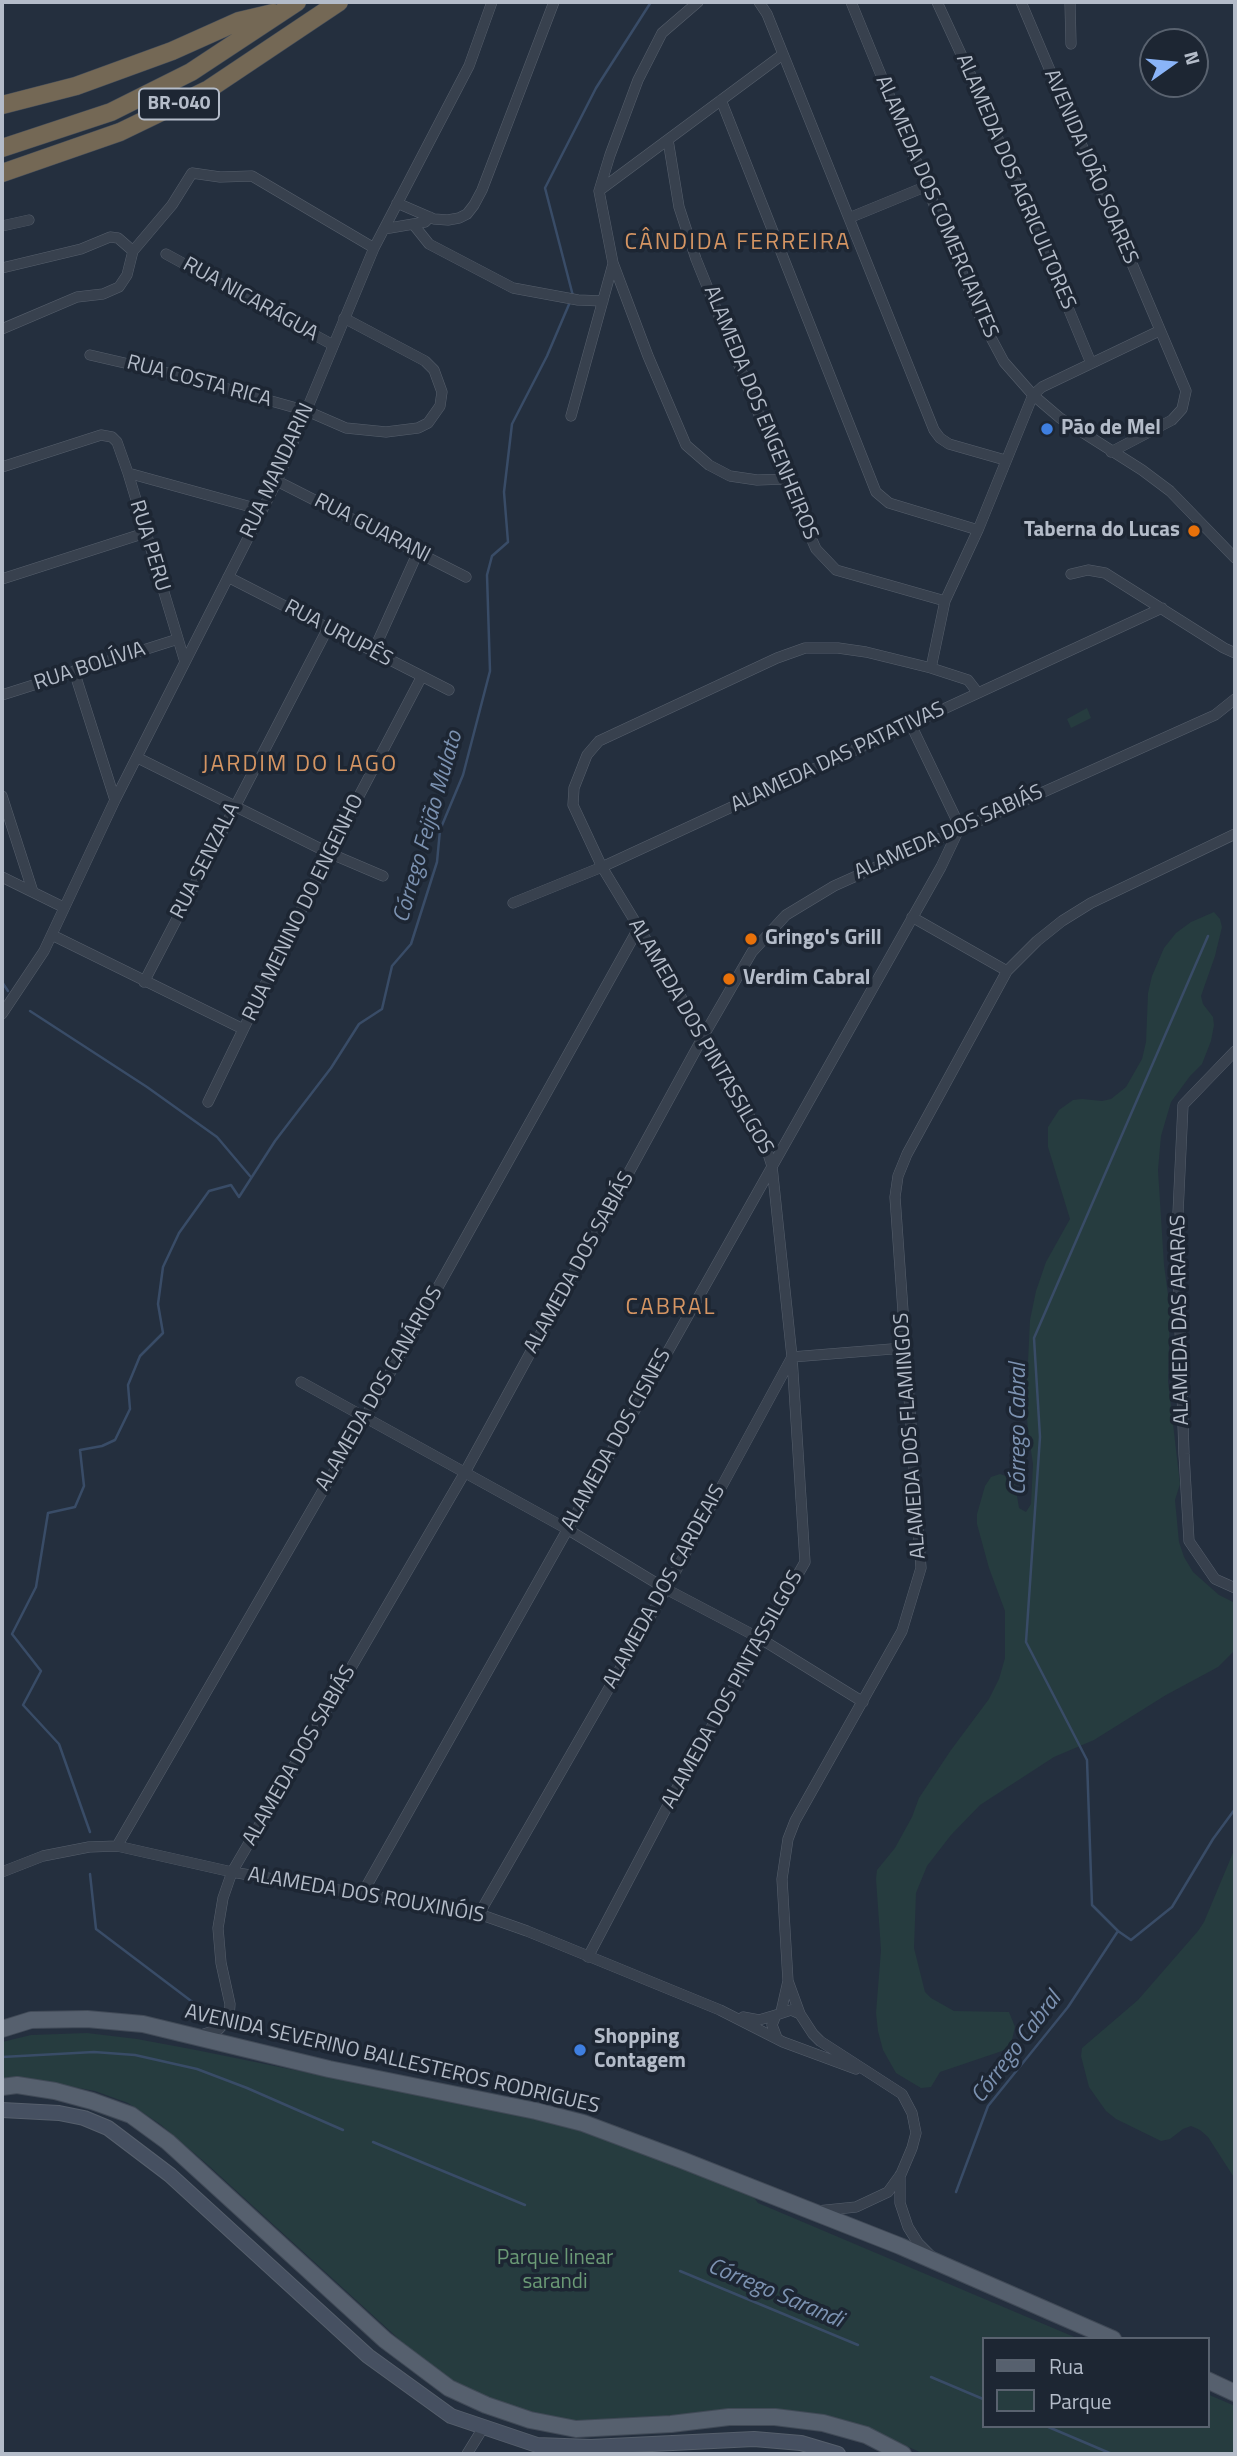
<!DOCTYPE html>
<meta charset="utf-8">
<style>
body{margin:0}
#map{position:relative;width:1237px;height:2456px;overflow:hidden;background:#242f3e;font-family:"Titillium Web",sans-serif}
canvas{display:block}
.frame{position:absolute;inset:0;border:4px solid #b4bcc9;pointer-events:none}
.legend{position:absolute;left:982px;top:2337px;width:228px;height:91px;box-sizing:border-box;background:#1d2633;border:2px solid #59626f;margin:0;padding:9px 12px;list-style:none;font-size:21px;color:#b4bcc9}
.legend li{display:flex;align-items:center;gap:14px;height:35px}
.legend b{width:35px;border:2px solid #59626f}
.north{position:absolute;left:1139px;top:28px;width:70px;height:70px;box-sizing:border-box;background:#1d2633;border:2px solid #59626f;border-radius:50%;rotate:75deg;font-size:19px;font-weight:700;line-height:28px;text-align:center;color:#b4bcc9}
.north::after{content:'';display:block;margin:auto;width:24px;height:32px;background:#8ab4f8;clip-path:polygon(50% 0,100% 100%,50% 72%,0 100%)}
</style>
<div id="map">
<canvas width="1237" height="2456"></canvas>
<div class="frame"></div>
<ul class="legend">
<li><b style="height:9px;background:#56606e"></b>Rua</li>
<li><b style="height:19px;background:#263c3f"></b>Parque</li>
</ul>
<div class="north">N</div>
</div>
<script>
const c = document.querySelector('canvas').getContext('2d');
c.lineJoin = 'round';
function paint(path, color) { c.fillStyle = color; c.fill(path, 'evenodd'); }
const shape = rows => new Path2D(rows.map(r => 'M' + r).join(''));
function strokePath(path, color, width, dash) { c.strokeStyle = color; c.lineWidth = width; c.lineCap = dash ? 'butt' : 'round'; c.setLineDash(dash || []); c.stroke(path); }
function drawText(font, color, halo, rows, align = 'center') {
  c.font = font + ' "Titillium Web",sans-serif'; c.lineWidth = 7; c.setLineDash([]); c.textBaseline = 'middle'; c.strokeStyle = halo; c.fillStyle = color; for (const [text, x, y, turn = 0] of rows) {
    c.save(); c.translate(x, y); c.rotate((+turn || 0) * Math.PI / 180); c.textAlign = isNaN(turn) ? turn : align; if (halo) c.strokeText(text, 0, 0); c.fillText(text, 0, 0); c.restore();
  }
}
const green = shape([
 [1087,708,1091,718,1071,728,1067,719],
 [1214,912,1220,919,1222,927,1215,956,1201,996,1203,1004,1213,1017,1214,1025,1211,1041,1202,1064,1190,1076,1171,1102,1161,1136,1158,1170,1164,1265,1170,1310,1168,1381,1180,1484,1175,1500,1179,1542,1184,1557,1193,1572,1219,1595,1235,1603,1235,1650,1218,1667,1166,1695,1094,1740,1054,1757,980,1805,951,1835,927,1866,916,1893,914,1948,925,1992,931,1998,954,2011,1009,2012,1015,2027,1011,2044,1005,2050,940,2072,931,2087,921,2088,896,2073,883,2050,878,2031,876,2013,881,1950,876,1879,877,1870,895,1848,912,1817,919,1798,951,1750,989,1699,999,1679,1005,1658,1005,1611,989,1568,977,1524,977,1514,985,1486,991,1477,1000,1474,1009,1477,1015,1484,1019,1508,1026,1512,1031,1504,1033,1464,1028,1431,1026,1403,1030,1320,1036,1291,1046,1262,1070,1219,1048,1147,1048,1127,1059,1110,1073,1100,1082,1099,1102,1101,1111,1099,1126,1087,1142,1059,1146,1042,1148,993,1152,976,1164,948,1176,933,1191,922],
 [1235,1848,1235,2179,1208,2137,1200,2130,1191,2126,1183,2129,1170,2139,1161,2141,1116,2119,1106,2111,1089,2087,1081,2056,1082,2048,1138,2000,1198,1931,1204,1922],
 [87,2033,137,2039,196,2050,535,2119,592,2134,752,2195,758,2203,1079,2339,983,2339,983,2426,1207,2426,1207,2394,1235,2406,1235,2454,924,2454,865,2427,821,2415,785,2410,748,2410,611,2421,566,2420,520,2409,478,2394,438,2372,401,2341,208,2165,160,2124,128,2103,95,2091,30,2079,2,2078,2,2042,31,2035]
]);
const stream = shape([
 [573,296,545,188,596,88,651,2],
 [2,982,8,991],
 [30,1011,147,1087,217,1137,250,1176],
 [90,1832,59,1744,23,1705,41,1671,12,1634,36,1587,48,1513,75,1507,84,1486,80,1450,102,1446,115,1440,130,1409,128,1385,140,1356,163,1333,158,1304,163,1267,179,1233,209,1191,231,1185,239,1197,275,1141,331,1068,359,1024,382,1009,392,966,411,944,437,862,440,830,463,775,490,671,487,575,492,556,508,542,504,492,512,424,547,356,570,302],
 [90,1874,96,1929,211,2016],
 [1118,1931,1092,1905,1087,1760,1026,1642,1040,1437,1034,1338,1208,936],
 [2,2057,94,2052,135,2055,197,2069,247,2088,343,2130],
 [373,2142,525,2205],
 [956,2192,988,2106,1068,2007,1118,1931,1131,1940,1172,1907,1213,1839,1235,1809],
 [680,2271,858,2345],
 [931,2377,983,2399],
 [1046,2426,1112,2454]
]);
const street = shape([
 [698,2,662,33,638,80,610,155,599,191,613,263,648,356,686,445,709,465,730,476,757,480,785,479],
 [759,2,767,14,934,430,940,438,949,444,1005,460],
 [851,2,981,319,1004,362,1033,395,1060,418,1142,470,1170,491,1235,558],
 [937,2,979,93,1091,363],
 [1021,2,1186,391,1182,409,1172,420,1111,452],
 [1070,2,1071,44],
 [721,100,876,492,889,503,978,530],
 [668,140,679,207,696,259,785,479,816,549,836,570,945,601],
 [600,190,782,55],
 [397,203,434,219,448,220,459,218,467,214,474,205,482,190,554,2],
 [849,218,927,186],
 [413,224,429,244,513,288,578,300,603,301],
 [2,226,29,220],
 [384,229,425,222,430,217],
 [166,254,333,345],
 [2,268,81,249,110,237,118,238,133,251],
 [2,329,77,297,103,294,119,287,127,275,133,251,172,205,192,173,220,177,252,176,374,248],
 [90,355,185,377,307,411,346,428,386,432,418,428,428,423,440,406,442,392,434,370,425,361,344,318],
 [571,416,613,264],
 [2,467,101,435,112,437,117,442,128,473,185,662],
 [128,473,262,510],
 [277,481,466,577],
 [1071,574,1088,570,1105,573,1224,648,1235,653],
 [228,577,449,690],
 [2,579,145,533],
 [373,652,418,552],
 [931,668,945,601,978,530,1033,395,1042,387,1159,331],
 [74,671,115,800],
 [2,695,178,639],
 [138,758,329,853,383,876],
 [2,796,33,892],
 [2,877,63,907],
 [513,903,602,867,1162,608],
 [912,917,1007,971],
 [52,935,243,1029],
 [144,982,328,628],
 [2,1014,44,951,115,800,277,481,374,248,469,66,492,2],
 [1235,1051,1183,1105,1177,1235,1184,1454,1189,1541,1215,1579,1235,1588],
 [208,1102,329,853,421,678],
 [301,1382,567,1529,666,1589,761,1639,863,1702],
 [117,1846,366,1416,638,929],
 [2,1872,43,1856,89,1847,117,1846,232,1872,479,1914,527,1931,720,2010,783,2042,856,2069],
 [362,1894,941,867,960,827,911,725],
 [479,1914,666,1589,792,1357,904,1348],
 [588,1957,677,1788,805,1562,792,1357,772,1166,765,1144,704,1035,602,867,573,805,574,788,587,755,599,741,777,658,805,648,838,648,866,652,931,668,968,680,978,693],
 [781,2012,788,1981],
 [743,2017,759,2020,776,2015],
 [198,2036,219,2029,229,2018,230,2004,221,1963,218,1928,223,1898,232,1872,464,1474,704,1035,752,952,786,915,834,886,1215,715,1235,699],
 [777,2038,772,2025,776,2015,791,2010,800,2014],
 [900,2175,900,2203,908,2227,918,2243,931,2256],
 [817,2211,856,2207,888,2192,901,2174,912,2148,916,2133,912,2113,902,2094,820,2041,813,2034,800,2014,788,1981,782,1879,788,1839,795,1821,902,1631,921,1568,895,1197,898,1176,907,1154,1007,971,1037,941,1062,921,1091,903,1235,834],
 [467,2454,483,2428]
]);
const secondary = shape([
 [2,2110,59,2113,84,2118,108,2128,170,2175,368,2356,451,2416,537,2445,591,2447,754,2439,801,2443,838,2454]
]);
const primary = shape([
 [2,2029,31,2020,87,2019,143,2024,329,2069,536,2111,583,2123,682,2160,900,2246,1113,2339],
 [2,2087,17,2085,55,2091,92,2101,131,2115,168,2142,385,2340,449,2388,486,2405,530,2420,576,2429,671,2424,729,2417,775,2417,823,2423,866,2435,903,2454],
 [1207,2380,1235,2393]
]);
const highway = shape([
 [2,105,76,86,172,51,239,21,273,13],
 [2,148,111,112,191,72,297,2],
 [2,173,120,132,209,89,339,2]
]);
const markers = [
 [1047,429,7,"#3f7fe0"],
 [1194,531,7,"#e8710a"],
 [751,939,7,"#e8710a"],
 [729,979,7,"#e8710a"],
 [580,2050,7,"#3f7fe0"]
];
const shields = [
 [179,104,80]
];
const shieldNames = [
 ["BR-040",179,104]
];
const streetNames = [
 ["AVENIDA JOÃO SOARES",1090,167,67],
 ["ALAMEDA DOS AGRICULTORES",1015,182,67],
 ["ALAMEDA DOS COMERCIANTES",936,207,67],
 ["RUA NICARÁGUA",250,300,29],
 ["RUA COSTA RICA",199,382,15],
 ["ALAMEDA DOS ENGENHEIROS",760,413,68],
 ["RUA MANDARIN",278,471,-65],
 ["RUA GUARANI",372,529,27],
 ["RUA PERU",149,546,73],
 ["RUA URUPÊS",338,634,28],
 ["RUA BOLÍVIA",90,667,-18],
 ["ALAMEDA DAS PATATIVAS",838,758,-25],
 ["ALAMEDA DOS SABIÁS",949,833,-24],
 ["RUA SENZALA",206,861,-63],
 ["RUA MENINO DO ENGENHO",304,908,-64],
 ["ALAMEDA DOS PINTASSILGOS",700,1037,60],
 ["ALAMEDA DOS SABIÁS",580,1263,-61],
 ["ALAMEDA DAS ARARAS",1181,1320,-91],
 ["ALAMEDA DOS CANÁRIOS",380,1389,-60],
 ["ALAMEDA DOS FLAMINGOS",911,1436,-94],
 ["ALAMEDA DOS CISNES",617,1440,-61],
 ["ALAMEDA DOS CARDEAIS",665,1587,-61],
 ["ALAMEDA DOS PINTASSILGOS",733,1690,-61],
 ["ALAMEDA DOS SABIÁS",300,1756,-60],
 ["ALAMEDA DOS ROUXINÓIS",366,1896,10],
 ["AVENIDA SEVERINO BALLESTEROS RODRIGUES",392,2060,13]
];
const poiNames = [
 ["Pão de Mel",1061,429],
 ["Taberna do Lucas",1180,531,"right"],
 ["Gringo's Grill",765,939],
 ["Verdim Cabral",743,979],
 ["Shopping",594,2038],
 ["Contagem",594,2062]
];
const parkNames = [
 ["Parque linear",555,2259],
 ["sarandi",555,2283]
];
const neighbourhoodNames = [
 ["CÂNDIDA FERREIRA",738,243],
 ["JARDIM DO LAGO",300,765],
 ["CABRAL",671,1308]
];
const waterNames = [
 ["Córrego Feijão Mulato",429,827,-74],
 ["Córrego Cabral",1019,1429,-90],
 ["Córrego Cabral",1017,2048,-53],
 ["Córrego Sarandi",775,2294,23]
];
paint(green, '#263c3f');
strokePath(stream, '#394c67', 2.5);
strokePath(street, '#565f6c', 11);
strokePath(secondary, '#565f6c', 16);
strokePath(primary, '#414a57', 18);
strokePath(highway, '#434c59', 19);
strokePath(street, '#38414e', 10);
strokePath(secondary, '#465061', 14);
strokePath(primary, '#56606e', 16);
strokePath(highway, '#746855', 18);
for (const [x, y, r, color] of markers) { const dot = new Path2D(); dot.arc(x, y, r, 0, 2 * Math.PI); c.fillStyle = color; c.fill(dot); strokePath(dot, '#1d2633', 2.5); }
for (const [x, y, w] of shields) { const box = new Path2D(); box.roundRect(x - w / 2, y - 15.5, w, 31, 5); c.fillStyle = '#1d2633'; c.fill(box); strokePath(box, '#b4bcc9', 2); }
drawText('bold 19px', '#b4bcc9', null, shieldNames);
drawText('21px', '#b4bcc9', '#1d2633', streetNames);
drawText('bold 21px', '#b4bcc9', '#1d2633', poiNames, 'left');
drawText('21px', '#6b9a76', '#1d2633', parkNames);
c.letterSpacing = '2px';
drawText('23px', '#d59563', '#1d2633', neighbourhoodNames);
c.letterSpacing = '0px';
drawText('italic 23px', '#7c92b1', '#1d2633', waterNames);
</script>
